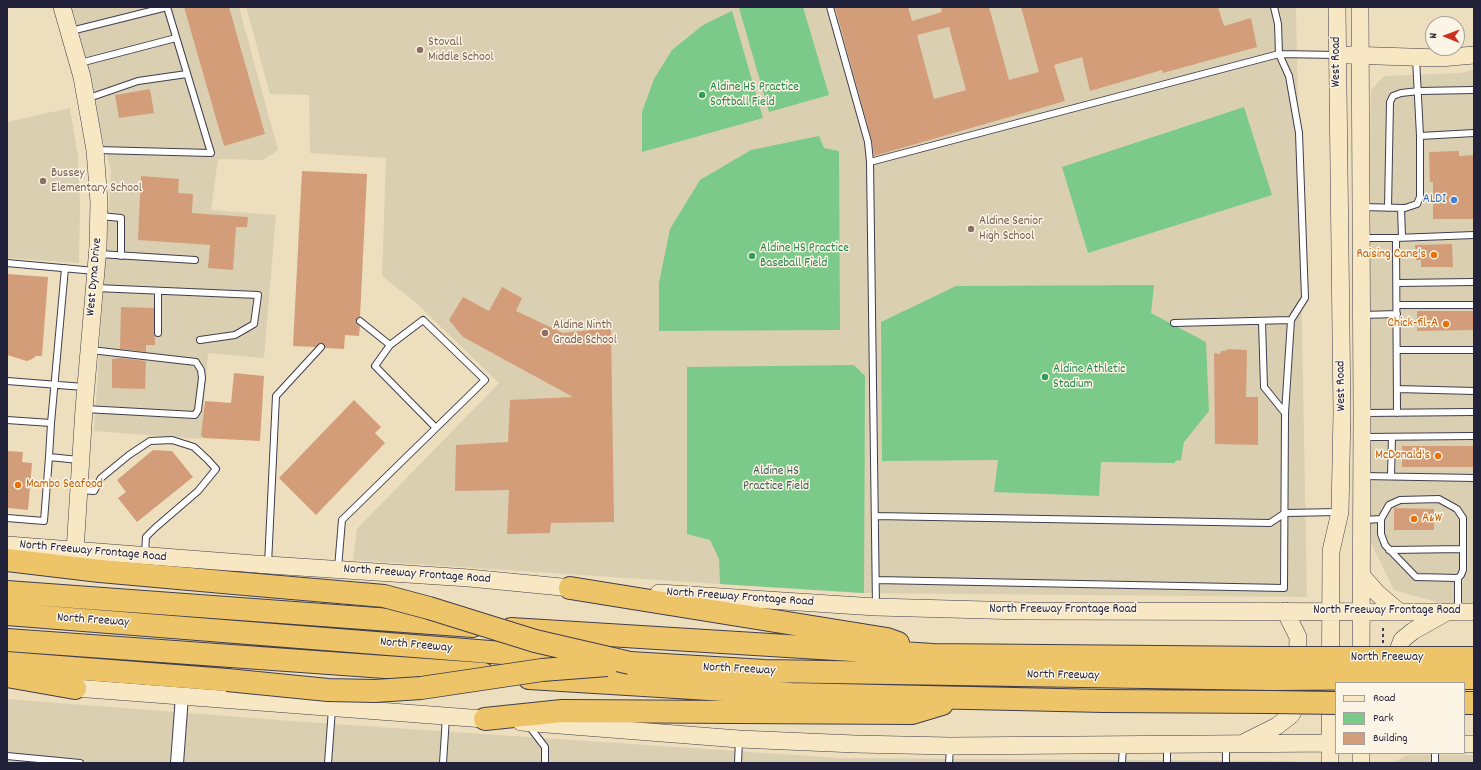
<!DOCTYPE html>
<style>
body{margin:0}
#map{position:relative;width:1481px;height:770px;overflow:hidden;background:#eddfbd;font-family:Dekko,sans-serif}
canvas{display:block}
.frame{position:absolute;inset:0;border:8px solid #22223b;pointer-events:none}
.legend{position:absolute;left:1335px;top:682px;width:130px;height:72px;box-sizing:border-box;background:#fcf5e5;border:1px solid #a5a1a1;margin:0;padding:5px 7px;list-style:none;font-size:12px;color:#22223b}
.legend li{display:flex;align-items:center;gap:8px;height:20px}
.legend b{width:20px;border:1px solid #a5a1a1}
.north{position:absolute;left:1425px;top:16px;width:40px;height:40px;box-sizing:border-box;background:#fcf5e5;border:1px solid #a5a1a1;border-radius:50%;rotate:271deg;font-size:11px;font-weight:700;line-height:16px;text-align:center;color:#22223b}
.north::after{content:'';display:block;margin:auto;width:14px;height:18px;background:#c8321e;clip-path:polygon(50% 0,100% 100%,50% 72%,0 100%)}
</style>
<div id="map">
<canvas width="1481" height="770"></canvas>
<div class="frame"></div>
<ul class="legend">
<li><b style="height:5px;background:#f8e7c3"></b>Road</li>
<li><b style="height:11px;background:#7bca8a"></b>Park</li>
<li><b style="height:11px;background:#d39d7a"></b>Building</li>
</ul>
<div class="north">N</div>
</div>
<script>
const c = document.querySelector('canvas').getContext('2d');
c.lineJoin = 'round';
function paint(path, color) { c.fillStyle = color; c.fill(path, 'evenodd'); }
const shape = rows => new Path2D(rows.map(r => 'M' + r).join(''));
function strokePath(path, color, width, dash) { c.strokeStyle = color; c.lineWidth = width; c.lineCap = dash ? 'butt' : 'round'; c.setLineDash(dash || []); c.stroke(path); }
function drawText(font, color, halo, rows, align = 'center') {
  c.font = font + ' Dekko,sans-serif'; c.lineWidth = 3; c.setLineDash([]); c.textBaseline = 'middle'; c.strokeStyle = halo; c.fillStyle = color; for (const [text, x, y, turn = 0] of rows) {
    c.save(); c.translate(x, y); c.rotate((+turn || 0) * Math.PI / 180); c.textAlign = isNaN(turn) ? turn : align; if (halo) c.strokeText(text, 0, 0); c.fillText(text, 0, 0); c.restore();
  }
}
const built = shape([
 [67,7,239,7,278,150,263,160,218,159,211,210,276,215,264,358,208,353,201,439,94,431,111,171],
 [246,7,1296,7,1307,597,856,593,353,560,357,529,499,383,414,301,382,276,386,158,310,153,309,95,270,94],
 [1474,70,1474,605,1447,605,1394,590,1371,543,1368,323,1371,90,1384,76,1460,73],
 [70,108,78,156,80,207,79,263,7,258,7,122],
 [7,699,305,722,840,758,1295,761,1297,763,7,763],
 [1407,755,1474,755,1474,763,1392,763]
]);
const green = shape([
 [744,7,803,7,829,95,769,112,739,8],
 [732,11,763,118,642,152,642,112,654,79,672,50,703,25],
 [1244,107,1272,195,1088,253,1062,167],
 [819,136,824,148,839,151,840,330,659,331,659,283,670,229,700,180,751,150],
 [1154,285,1151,313,1206,342,1209,411,1184,442,1181,460,1175,461,1175,463,1101,462,1099,496,994,492,998,460,882,461,881,322,956,286],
 [854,365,865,376,864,593,720,584,719,559,710,540,687,534,687,367]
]);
const building = shape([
 [184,7,229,7,265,134,224,146],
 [835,7,908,7,912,21,942,12,941,7,989,7,1009,80,1039,72,1021,7,1218,7,1224,26,1251,18,1257,47,1163,73,1162,70,1090,91,1082,57,1054,65,1065,101,874,156,872,141],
 [949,27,966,90,934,99,917,35],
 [150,89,154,113,119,118,115,95],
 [1459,151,1459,156,1474,155,1474,219,1433,219,1433,182,1430,182,1429,152],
 [302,171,367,174,360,317,356,321,360,326,359,336,345,335,344,349,325,348,322,343,315,347,293,346],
 [141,176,179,179,178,193,193,194,192,213,248,217,247,227,236,227,233,270,208,268,210,245,138,240],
 [1452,244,1453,267,1421,267,1421,260,1416,260,1415,245],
 [7,274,48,277,42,356,36,356,32,359,27,361,7,355],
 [502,287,522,298,516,311,563,333,611,328,614,522,551,523,550,533,507,534,509,490,455,491,456,445,508,442,510,400,573,397,463,337,449,320,463,297,489,311],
 [121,307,154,308,155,345,146,345,146,352,120,349],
 [1417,311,1474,311,1474,330,1417,331],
 [1228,349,1247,350,1246,397,1258,397,1258,445,1215,444,1214,353,1220,354,1221,351,1225,351],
 [120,358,146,361,145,389,112,388,112,359],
 [234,373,264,376,260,441,203,438,201,435,205,401,231,403],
 [354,400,381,427,375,433,385,443,316,515,279,478],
 [1402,446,1474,446,1474,467,1402,467],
 [153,450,172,451,193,477,137,522,118,498,126,492,117,480],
 [7,451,23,452,22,462,32,463,28,510,7,508],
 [1394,508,1434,509,1434,530,1394,530]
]);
const path = shape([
 [1383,643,1383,626]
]);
const lane = shape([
 [830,7,868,142,870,162,876,606],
 [71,31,167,7],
 [1416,58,1420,136],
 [80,63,176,38],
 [86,99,138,81,187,74],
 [97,150,211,153,167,7],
 [870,162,1279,54,1337,55],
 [1361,207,1405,208,1417,204,1420,197,1420,136,1474,133],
 [1388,208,1390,102,1393,96,1401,93,1419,91,1474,90],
 [1401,208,1402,237],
 [100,216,121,218,121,256],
 [1363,238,1396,238,1397,413],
 [1396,238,1474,235],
 [99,254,195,260],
 [7,263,95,271],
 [1397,283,1474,282],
 [96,288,258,295,254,324,235,335,200,340],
 [158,292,158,333],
 [1397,305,1474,305],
 [1363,315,1397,314],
 [360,321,390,345],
 [1262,322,1264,387,1285,413],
 [1174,323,1291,320,1305,298,1299,133,1289,76,1279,54,1278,24,1274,7],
 [1397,350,1474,350],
 [7,381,84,387],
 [1397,389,1474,391],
 [85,409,195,415,198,410,202,378,201,370,196,362,91,350],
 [1364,413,1474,412],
 [7,420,51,423,65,268],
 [1364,437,1474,436],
 [49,457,51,423],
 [1363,476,1474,478],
 [1391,476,1392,437],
 [80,490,94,491,101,478,129,455,150,441,172,440,194,447,208,460,216,469,198,491,155,528,146,537,145,554],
 [875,516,1270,523,1285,513,1339,512],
 [7,518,44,521,49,457,79,460],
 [1363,520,1381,519,1381,534,1385,545,1416,577,1458,578,1461,575,1463,570,1463,518,1457,509,1439,499,1400,500,1389,505,1381,519],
 [1389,550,1463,549],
 [268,564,276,396,321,347],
 [338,568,342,520,485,380,423,320,390,345,375,366,436,428],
 [1458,578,1458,610],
 [876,580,1284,588,1285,413,1291,320],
 [529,726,545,747,545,763],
 [1167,745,1167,763],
 [1435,753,1435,763],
 [7,756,80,763],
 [328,763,332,709],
 [443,763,446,717],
 [738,763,739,740],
 [949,763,950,748],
 [1122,763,1123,747],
 [1226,763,1226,745]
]);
const street = shape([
 [177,763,182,696]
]);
const secondary = shape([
 [62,7,82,77,95,150,99,202,98,247,84,409,75,551],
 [1360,7,1362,413,1361,671],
 [1348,55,1440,58,1474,55],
 [7,545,268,565,469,578,582,589],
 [1361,575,1377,593,1398,611],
 [659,593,876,607,1023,611,1474,612],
 [1395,669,1395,658,1402,640,1413,631,1445,613],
 [62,687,497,720],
 [521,722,739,739,855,744,950,746,1336,743],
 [1245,742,1277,726,1291,715,1296,706,1298,637,1285,611],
 [1464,744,1474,744],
 [1330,763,1331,551,1340,512,1342,413,1337,7],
 [1361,763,1361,753]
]);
const highway = shape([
 [7,560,100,571,234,583],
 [570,588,887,639,898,643],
 [7,592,473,626],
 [7,614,630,663,765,671,1272,679],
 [511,629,933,655,1273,658],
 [7,640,483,674],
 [1420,658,1474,658],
 [7,663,227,680],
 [7,676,75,688],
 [529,678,791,694,1104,701,1272,702],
 [1421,678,1474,678],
 [1464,703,1474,703],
 [485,719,562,711,912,713,942,704]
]);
const highwayBridge = shape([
 [234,583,384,596,429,608,535,641,630,663],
 [1273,658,1420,658],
 [1272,679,1421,678],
 [227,680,328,690,375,691,421,688,542,670,607,665],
 [1272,702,1336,703]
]);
const markers = [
 [420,50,4,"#8d6e63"],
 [702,95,4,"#2e9e5b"],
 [43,181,4,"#8d6e63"],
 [1454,200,4,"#3f7fe0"],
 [971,229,4,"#8d6e63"],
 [1434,255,4,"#e8710a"],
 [752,256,4,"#2e9e5b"],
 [1446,324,4,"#e8710a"],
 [545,333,4,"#8d6e63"],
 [1045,377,4,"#2e9e5b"],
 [1438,456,4,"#e8710a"],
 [18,485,4,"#e8710a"],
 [1414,519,4,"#e8710a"]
];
const educationNames = [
 ["Stovall",428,43],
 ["Middle School",428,58],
 ["Bussey",51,174],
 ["Elementary School",51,189],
 ["Aldine Senior",979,222],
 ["High School",979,237],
 ["Aldine Ninth",553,326],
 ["Grade School",553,341]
];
const streetNames = [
 ["West Road",1337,62,-90],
 ["West Dyna Drive",95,277,-85],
 ["West Road",1342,386,-91],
 ["North Freeway Frontage Road",93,552,5],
 ["North Freeway Frontage Road",417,575,4],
 ["North Freeway Frontage Road",740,598,4],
 ["North Freeway Frontage Road",1063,610],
 ["North Freeway Frontage Road",1387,611],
 ["North Freeway",93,621,4],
 ["North Freeway",416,646,5],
 ["North Freeway",1387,658],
 ["North Freeway",739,670,3],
 ["North Freeway",1063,676,1]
];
const leisureNames = [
 ["Aldine HS Practice",710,88],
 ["Softball Field",710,103],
 ["Aldine HS Practice",760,249],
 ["Baseball Field",760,264],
 ["Aldine Athletic",1053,370],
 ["Stadium",1053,385]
];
const shopNames = [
 ["ALDI",1446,200]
];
const foodNames = [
 ["Raising Cane's",1426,255],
 ["Chick-fil-A",1438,324],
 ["McDonald's",1430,456],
 ["Mambo Seafood",26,485,"left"],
 ["A&W",1422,519,"left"]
];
const parkNames = [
 ["Aldine HS",776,472],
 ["Practice Field",776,487]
];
paint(built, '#dbcfb2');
paint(green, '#7bca8a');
paint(building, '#d39d7a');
strokePath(lane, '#403e4e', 8);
strokePath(street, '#403e4e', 14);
strokePath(secondary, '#403e4e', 18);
strokePath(highway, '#403e4e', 24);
strokePath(path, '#403e4e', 2, [3, 3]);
strokePath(lane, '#fff', 6);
strokePath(street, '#fff', 12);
strokePath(secondary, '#f8e7c3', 17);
strokePath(highway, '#eec469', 22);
strokePath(highwayBridge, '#403e4e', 24, []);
strokePath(highwayBridge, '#eec469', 22);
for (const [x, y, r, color] of markers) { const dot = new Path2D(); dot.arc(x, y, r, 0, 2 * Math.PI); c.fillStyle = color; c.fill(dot); strokePath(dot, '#fcf5e5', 1.5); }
drawText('13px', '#785e54', '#fcf5e5', educationNames, 'left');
drawText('13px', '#22223b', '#fcf5e5', streetNames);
drawText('13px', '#27864d', '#fcf5e5', leisureNames, 'left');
drawText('13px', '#366cbe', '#fcf5e5', shopNames, 'right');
drawText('13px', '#c56008', '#fcf5e5', foodNames, 'right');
drawText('13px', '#415d57', '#fcf5e5', parkNames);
</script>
